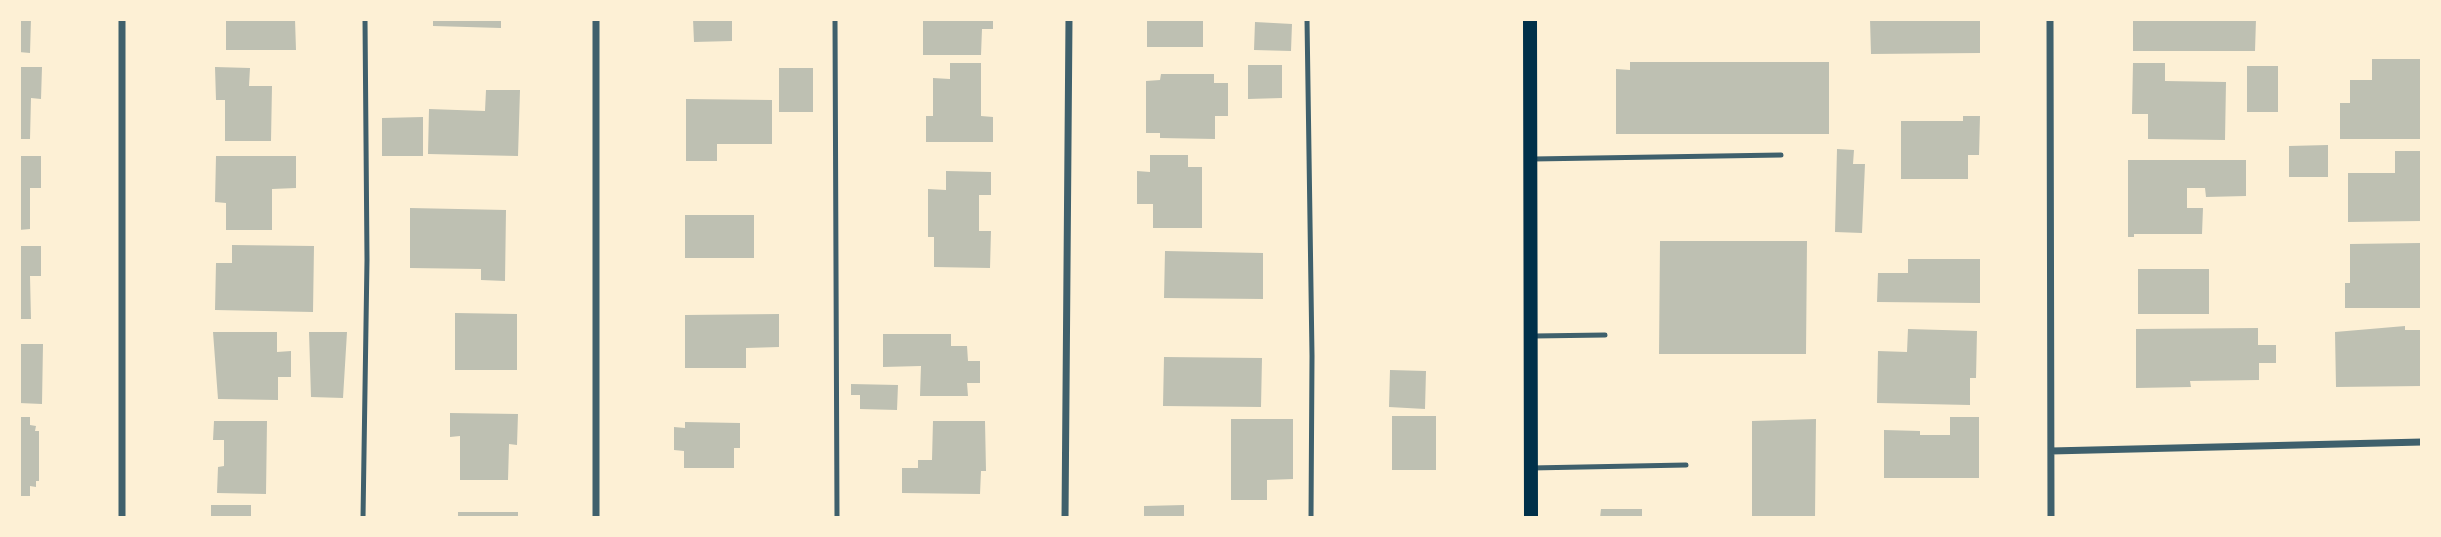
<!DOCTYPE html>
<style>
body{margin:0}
#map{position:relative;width:2441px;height:537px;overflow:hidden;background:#fdf0d5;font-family:Raleway,sans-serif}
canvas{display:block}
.frame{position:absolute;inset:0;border:21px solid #fdf0d5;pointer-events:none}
</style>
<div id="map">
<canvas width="2441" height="537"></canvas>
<div class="frame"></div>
</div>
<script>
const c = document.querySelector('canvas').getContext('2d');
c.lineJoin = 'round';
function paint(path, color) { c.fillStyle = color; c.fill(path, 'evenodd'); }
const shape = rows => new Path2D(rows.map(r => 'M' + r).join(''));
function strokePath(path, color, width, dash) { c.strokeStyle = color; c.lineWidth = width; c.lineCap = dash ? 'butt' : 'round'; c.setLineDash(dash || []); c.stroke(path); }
const building = shape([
 [19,19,31,19,30,53,19,52],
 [226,19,295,19,296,50,226,50],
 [433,19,501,19,501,28,433,26],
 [693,19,732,19,732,41,694,42],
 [923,19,993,19,993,29,982,29,981,55,923,55],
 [1147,19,1203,19,1203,47,1147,47],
 [1870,19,1980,19,1980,53,1871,54],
 [2133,19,2256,19,2255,51,2133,51],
 [1255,22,1292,24,1291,51,1254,50],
 [2372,59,2422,59,2422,139,2340,139,2340,103,2350,103,2350,80,2372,80],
 [1630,62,1829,62,1829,134,1616,134,1616,69,1630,70],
 [950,63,981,63,981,116,993,117,993,142,926,142,926,116,933,116,933,78,950,79],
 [2133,63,2165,63,2165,81,2226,82,2225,140,2148,139,2148,114,2132,114],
 [1248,65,1282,65,1282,98,1248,99],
 [2247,66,2278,66,2278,112,2247,112],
 [19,67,42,67,41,99,31,98,30,139,19,139],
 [215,67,250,68,249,86,272,86,271,141,225,141,225,100,216,100],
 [779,68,813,68,813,112,779,112],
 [1161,74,1214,74,1214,83,1228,83,1228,116,1215,116,1215,139,1160,138,1160,133,1146,133,1146,81,1160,80],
 [486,90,520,90,518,156,428,154,429,109,485,111],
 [686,99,772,100,772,144,717,144,717,161,686,161],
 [1963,116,1980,116,1979,155,1968,155,1968,179,1901,179,1901,121,1963,121],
 [423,117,423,156,382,156,382,118],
 [2328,145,2328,177,2289,177,2289,146],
 [1837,149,1854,150,1853,164,1865,164,1862,233,1835,232],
 [2395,151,2422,151,2422,221,2348,222,2348,173,2395,173],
 [1150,155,1188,155,1188,167,1202,167,1202,228,1153,228,1153,204,1137,204,1137,171,1150,172],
 [19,156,41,156,41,188,30,188,30,229,19,230],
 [216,156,296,156,296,188,272,189,272,230,226,230,226,203,215,202],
 [2128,160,2246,160,2246,196,2206,197,2205,188,2187,188,2187,208,2203,208,2202,234,2134,234,2134,237,2128,237],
 [946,171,991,172,991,195,979,195,979,231,991,231,990,268,934,267,934,237,928,237,928,189,946,190],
 [410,208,506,210,505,281,481,280,481,269,410,268],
 [685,215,754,215,754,258,685,258],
 [1660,241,1807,241,1806,354,1659,354],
 [2420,243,2421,308,2345,308,2345,283,2350,283,2350,244],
 [232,245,314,246,313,312,215,310,216,263,232,263],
 [19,246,41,246,41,276,30,276,31,319,19,319],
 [1165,251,1263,253,1263,299,1164,298],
 [1908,259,1980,259,1980,303,1877,302,1878,273,1908,273],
 [2138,269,2209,269,2209,314,2138,314],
 [455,313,517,314,517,370,455,370],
 [779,314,779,347,746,348,746,368,685,368,685,315],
 [2405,326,2405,330,2422,330,2422,386,2336,387,2335,332],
 [2258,328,2258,345,2276,345,2276,363,2259,363,2259,380,2190,381,2191,387,2136,388,2136,329],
 [1908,329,1977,331,1976,378,1970,378,1970,405,1877,403,1878,351,1907,352],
 [213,332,277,332,277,352,291,351,291,377,278,377,278,400,218,399],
 [309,332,347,332,343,398,311,397],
 [883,334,951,334,951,346,967,346,968,361,980,361,980,383,967,383,968,396,920,396,921,366,883,367],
 [19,344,43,344,42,404,19,403],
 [1164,357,1262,358,1261,407,1163,406],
 [1390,370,1426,371,1425,409,1389,407],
 [851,384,898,385,897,410,860,409,860,395,851,395],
 [450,413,518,414,517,445,509,444,508,480,460,480,460,436,450,437],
 [1392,416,1436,416,1436,470,1392,470],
 [19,417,30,417,30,425,36,426,35,431,39,431,39,481,36,481,36,487,30,486,30,496,19,496],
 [1950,417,1979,417,1979,478,1884,478,1884,430,1920,431,1920,435,1950,435],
 [1231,419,1293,419,1293,479,1267,480,1267,500,1231,500],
 [1816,419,1815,518,1752,518,1752,421],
 [214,421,267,421,266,494,217,493,218,467,224,466,224,440,213,440],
 [933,421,985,421,986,471,981,471,980,494,902,493,902,468,918,468,918,460,932,460],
 [685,422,740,423,740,448,734,448,734,468,684,468,684,451,674,450,674,427,685,428],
 [211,505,251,505,251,518,211,518],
 [1184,505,1184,518,1144,518,1144,506],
 [1601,509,1642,509,1642,518,1600,518],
 [458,512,518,512,518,518,458,518]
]);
const service = shape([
 [835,19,837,518],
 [1307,19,1312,356,1311,518],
 [1533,159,1781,155],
 [1534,336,1605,335],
 [1531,468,1686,465],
 [363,518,367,260,365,19]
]);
const minor = shape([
 [122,19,122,518],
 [596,19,596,518],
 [2050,19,2051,518],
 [2051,451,2422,442],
 [1065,518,1069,19]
]);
const secondary = shape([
 [1530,19,1531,518]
]);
paint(building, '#bec0b2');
strokePath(service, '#3f606c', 5);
strokePath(minor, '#3f606c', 7);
strokePath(secondary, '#003049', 14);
</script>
